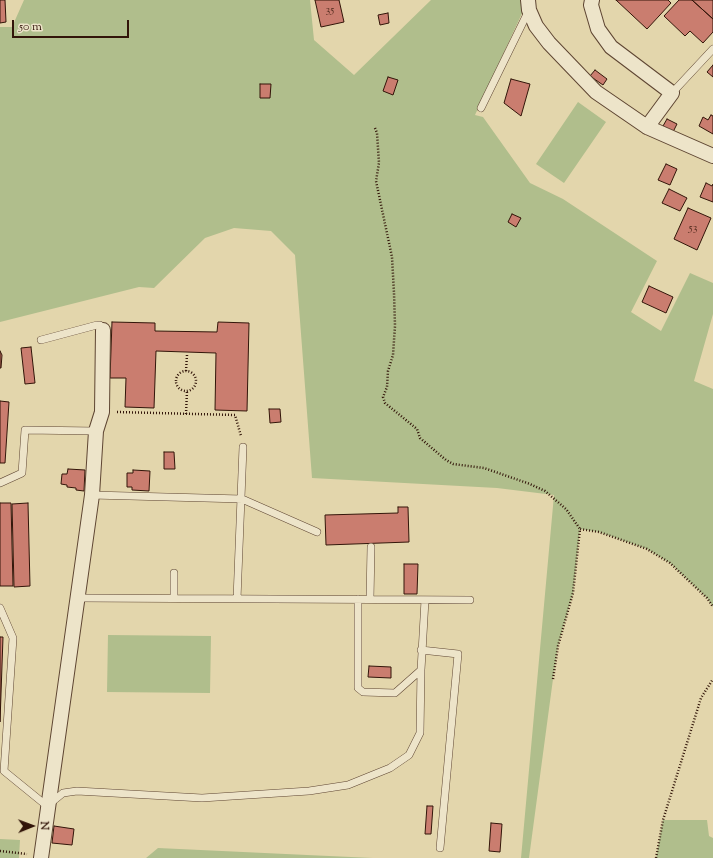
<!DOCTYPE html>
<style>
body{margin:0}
#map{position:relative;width:713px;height:858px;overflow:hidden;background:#e3d6ac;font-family:"Sorts Mill Goudy",serif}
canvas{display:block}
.north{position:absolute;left:12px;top:806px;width:40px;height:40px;-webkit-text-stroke:3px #ede4c9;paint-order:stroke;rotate:89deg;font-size:11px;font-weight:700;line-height:16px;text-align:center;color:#321509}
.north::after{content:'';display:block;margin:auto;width:14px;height:18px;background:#321509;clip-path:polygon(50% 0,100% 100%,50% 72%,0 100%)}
.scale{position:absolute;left:12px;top:20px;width:117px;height:18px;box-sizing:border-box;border:2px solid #321509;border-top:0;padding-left:5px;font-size:12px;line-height:14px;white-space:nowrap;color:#321509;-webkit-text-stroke:3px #ede4c9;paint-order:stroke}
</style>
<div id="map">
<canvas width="713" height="858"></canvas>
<div class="north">N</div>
<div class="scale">50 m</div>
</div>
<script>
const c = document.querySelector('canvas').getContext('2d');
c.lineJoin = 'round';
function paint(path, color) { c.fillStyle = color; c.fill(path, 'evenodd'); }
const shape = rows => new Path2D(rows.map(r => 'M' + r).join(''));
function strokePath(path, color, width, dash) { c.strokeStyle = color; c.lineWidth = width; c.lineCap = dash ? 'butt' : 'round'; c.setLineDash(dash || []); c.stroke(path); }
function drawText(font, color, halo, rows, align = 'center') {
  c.font = font + ' "Sorts Mill Goudy",serif'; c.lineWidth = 3.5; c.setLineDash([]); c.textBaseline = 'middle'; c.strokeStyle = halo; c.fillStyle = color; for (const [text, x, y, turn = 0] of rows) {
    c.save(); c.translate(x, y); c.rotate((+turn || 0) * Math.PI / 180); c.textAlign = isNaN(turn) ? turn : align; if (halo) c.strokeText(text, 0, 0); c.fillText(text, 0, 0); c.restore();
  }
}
const green = shape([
 [24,0,310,0,314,40,354,75,431,0,523,0,524,9,475,115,483,117,530,183,563,199,657,261,631,312,661,331,690,273,713,283,713,314,694,381,713,389,713,607,707,598,670,563,647,549,599,532,580,529,573,593,558,646,553,679,529,858,521,858,554,495,497,488,312,478,295,255,271,231,234,228,205,238,154,288,139,287,0,322,0,27,12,27],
 [578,102,606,122,564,183,536,164],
 [108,635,211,636,210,693,107,692],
 [663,820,707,820,709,836,713,838,713,858,656,858],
 [0,839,20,840,19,858,0,858],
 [158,848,307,855,373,858,146,858]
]);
const building = shape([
 [0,0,5,0,6,22,0,23,0,0],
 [315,0,339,0,344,22,321,27,315,0],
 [616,0,668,0,671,3,647,29,616,0],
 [679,0,692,0,713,19,713,32,703,43,690,31,685,36,664,16,679,0],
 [692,0,713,0,713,19,692,0],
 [388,13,389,23,380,25,378,15,388,13],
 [713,65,713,77,707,72,713,65],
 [595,70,607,79,603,85,590,76,595,70],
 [388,77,398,80,393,95,383,91,388,77],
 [511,79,530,84,521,116,504,103,511,79],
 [260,84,271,84,270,98,260,98,260,84],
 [711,115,713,116,713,134,699,126,703,117,708,120,711,115],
 [667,119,677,124,673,132,663,126,667,119],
 [666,164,677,169,670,185,658,180,666,164],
 [706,183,712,186,713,184,713,202,700,197,706,183],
 [669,189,687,198,680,211,662,203,669,189],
 [688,208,711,218,697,250,674,239,688,208],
 [512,214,521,218,516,227,508,222,512,214],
 [649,286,673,297,666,313,642,302,649,286],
 [112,322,155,323,155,331,217,332,218,322,249,323,247,411,215,410,216,353,156,351,154,408,125,407,126,378,110,378,112,322],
 [31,347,35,383,25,384,21,348,31,347],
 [0,351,2,355,1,368,0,368,0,351],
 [0,401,9,402,5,463,0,463,0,401],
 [269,409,280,409,281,422,270,423,269,409],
 [164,452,174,452,175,469,164,469,164,452],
 [68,469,85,470,84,491,76,490,76,488,67,487,67,485,61,484,62,474,67,474,68,469],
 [133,470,150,471,149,491,132,490,132,487,127,487,127,473,133,473,133,470],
 [0,503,11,503,13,586,0,586,0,503],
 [28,503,30,586,14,587,12,504,28,503],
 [398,507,408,507,409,542,326,545,325,515,398,513,398,507],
 [404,564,418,564,417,594,404,594,404,564],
 [0,637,3,637,0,722,0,637],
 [369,666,391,667,391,678,368,677,369,666],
 [427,806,433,806,431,834,425,834,427,806],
 [491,823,502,824,500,852,489,851,491,823],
 [54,826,74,829,72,845,52,843,54,826]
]);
const path = shape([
 [375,128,377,133,379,163,376,181,392,257,394,293,395,326,393,355,388,371,387,387,383,397,385,403,417,429,420,438,446,460,453,464,484,468,530,484,545,491,566,509,580,529],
 [186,371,187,355],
 '176 381a10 10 0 1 1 20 0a10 10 0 1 1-20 0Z',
 [117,412,235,415,241,436],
 [186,414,187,391],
 [553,679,558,646,573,593,580,529,599,532,647,549,670,563,707,598,713,607],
 [0,851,27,854],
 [656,858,663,820,701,698,713,679]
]);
const service = shape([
 [672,93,713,49],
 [481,108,529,10],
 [41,340,97,325,100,325,103,330],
 [0,483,22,473,25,430,96,431],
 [92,495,242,499,317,532],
 [77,598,470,600],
 [174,598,174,573],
 [237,599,243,447],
 [358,599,358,688,363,692,395,693,421,670,425,600],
 [370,599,371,547],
 [0,608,13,638,4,771,47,806,63,793,77,791,202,798,309,791,348,785,390,768,409,755,420,733,421,670],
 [421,650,458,654,440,848]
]);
const minor = shape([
 [528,0,529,10,536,26,549,43,596,92,647,127,713,156],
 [592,0,591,5,598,29,611,47,672,93,647,127],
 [41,858,92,495,96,431,102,412,103,330]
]);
const numberNames = [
 ["35",330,11],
 ["53",693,229]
];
paint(green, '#b0be8c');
paint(building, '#ca7d6f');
strokePath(building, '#321509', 1);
strokePath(service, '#5e4532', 8);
strokePath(minor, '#5e4532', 16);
strokePath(path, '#321509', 2.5, [1, 2]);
strokePath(service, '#ede4c9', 7);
strokePath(minor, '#ede4c9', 14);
drawText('12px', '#582f22', null, numberNames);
</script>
